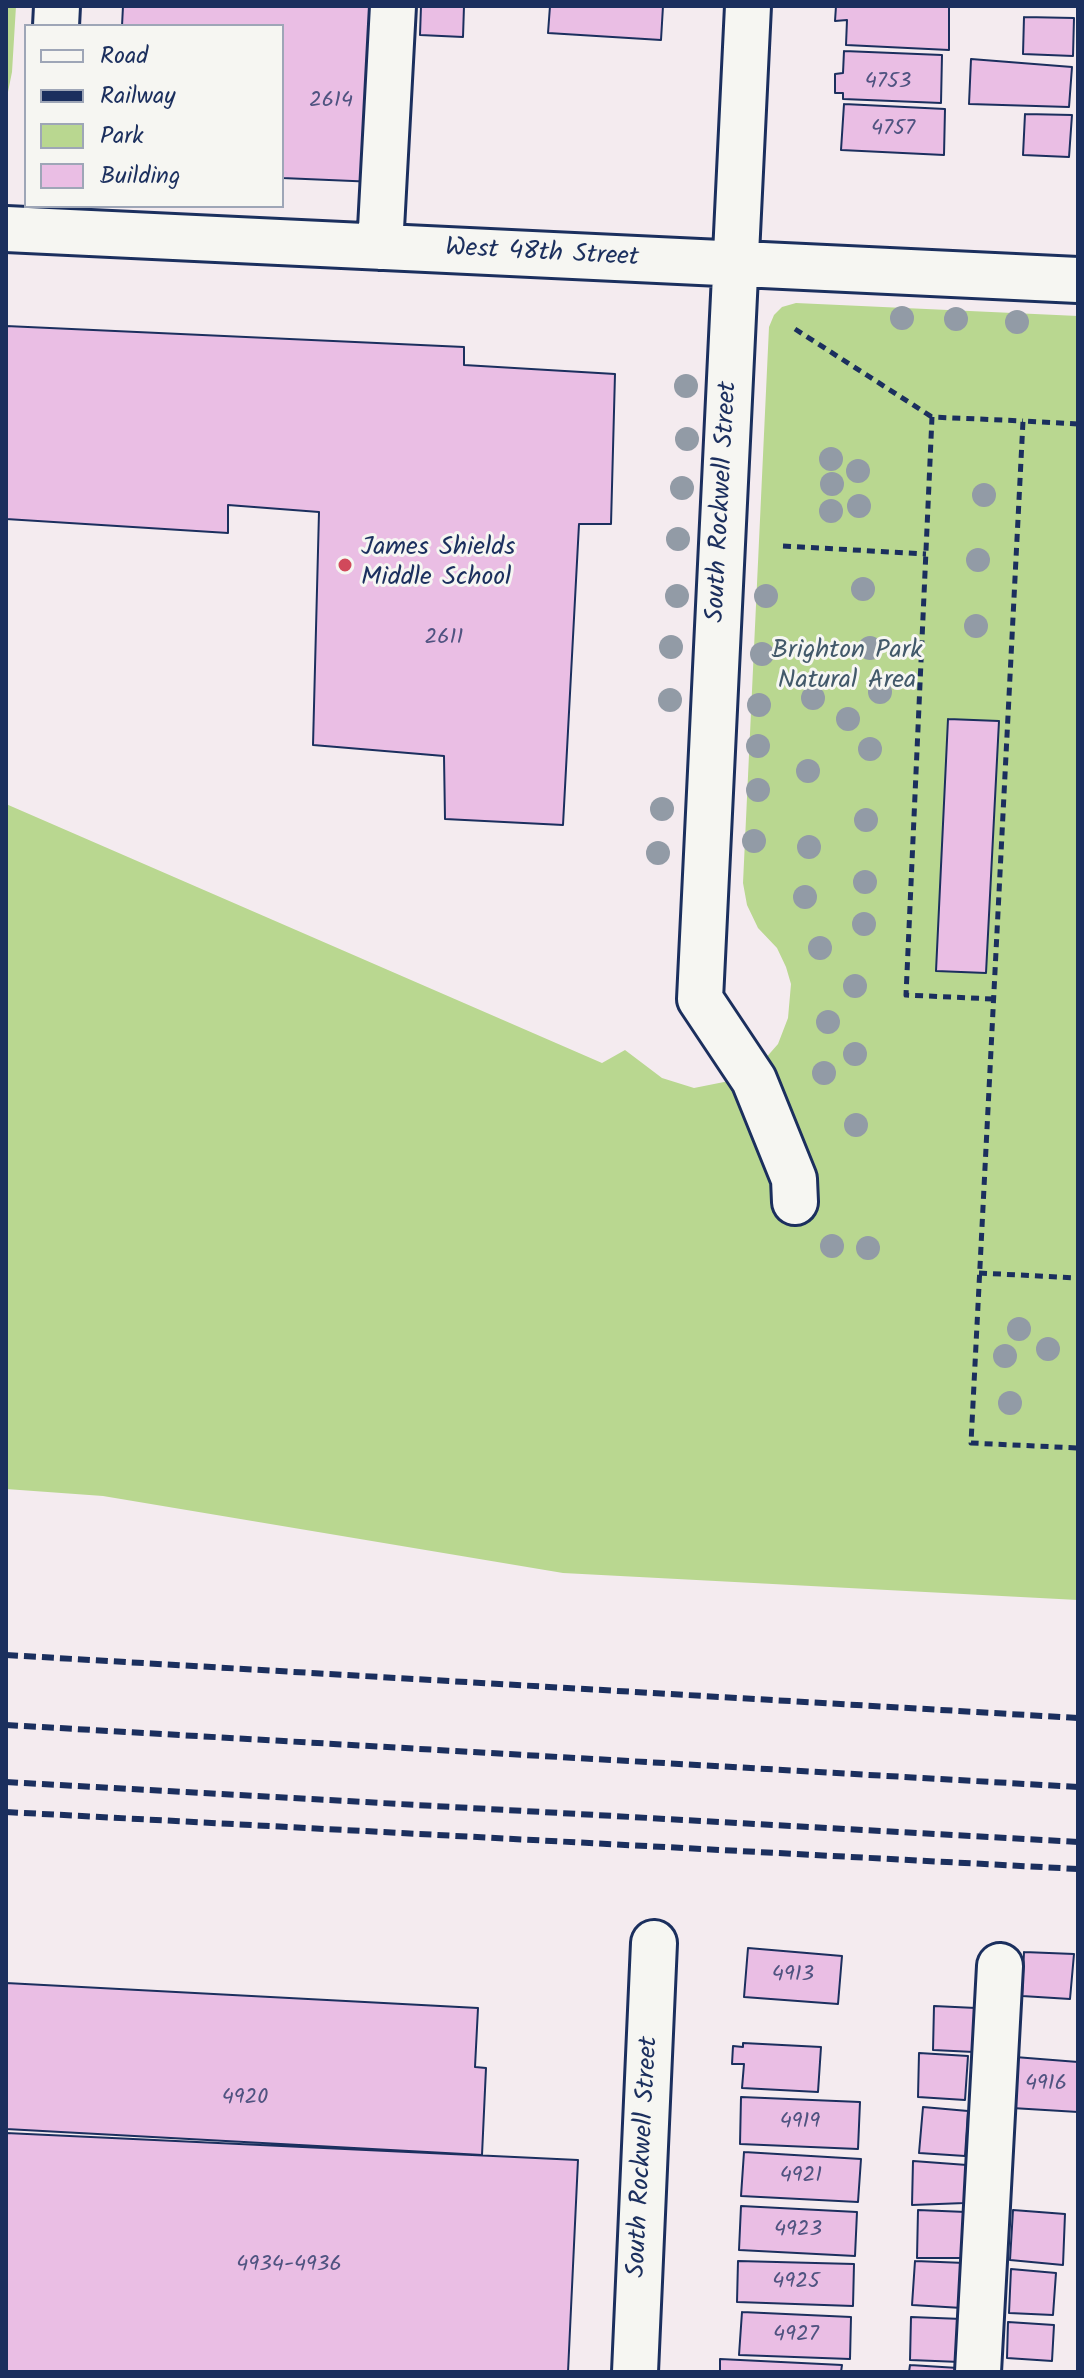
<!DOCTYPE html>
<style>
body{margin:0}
#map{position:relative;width:1084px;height:2378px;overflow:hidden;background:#f4ebef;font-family:Kalam,sans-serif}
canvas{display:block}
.frame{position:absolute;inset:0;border:8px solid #1b2f5e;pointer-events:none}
.legend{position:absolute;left:24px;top:24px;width:260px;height:184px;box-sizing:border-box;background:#f6f6f2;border:2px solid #9ea6b7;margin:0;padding:10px 14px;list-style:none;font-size:24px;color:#1b2f5e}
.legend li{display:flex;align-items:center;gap:16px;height:40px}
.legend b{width:40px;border:2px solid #9ea6b7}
</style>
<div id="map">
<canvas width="1084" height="2378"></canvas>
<div class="frame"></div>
<ul class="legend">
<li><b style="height:10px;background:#f6f6f2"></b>Road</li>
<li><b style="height:10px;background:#1b2f5e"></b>Railway</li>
<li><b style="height:22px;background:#b9d790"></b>Park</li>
<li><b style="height:22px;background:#eabee4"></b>Building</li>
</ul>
</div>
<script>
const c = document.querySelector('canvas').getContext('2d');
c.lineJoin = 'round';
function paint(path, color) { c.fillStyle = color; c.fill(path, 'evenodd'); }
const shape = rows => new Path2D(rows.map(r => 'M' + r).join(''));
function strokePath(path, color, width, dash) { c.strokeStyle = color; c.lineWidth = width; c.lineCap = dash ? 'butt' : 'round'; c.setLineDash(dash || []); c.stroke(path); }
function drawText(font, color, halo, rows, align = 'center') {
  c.font = font + ' Kalam,sans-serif'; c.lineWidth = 6; c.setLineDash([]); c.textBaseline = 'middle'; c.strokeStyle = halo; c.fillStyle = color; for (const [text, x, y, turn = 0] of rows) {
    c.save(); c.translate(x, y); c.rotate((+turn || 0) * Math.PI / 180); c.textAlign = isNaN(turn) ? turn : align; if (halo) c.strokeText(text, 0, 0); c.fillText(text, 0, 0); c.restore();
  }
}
const green = shape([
 [6,6,16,6,12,72,6,102],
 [796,303,1078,316,1078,1600,563,1573,103,1496,6,1489,6,804,602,1063,625,1050,662,1078,694,1088,729,1081,757,1068,778,1044,788,1018,791,984,786,967,777,948,758,928,747,905,743,883,769,327,774,315,782,307]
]);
const building = shape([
 [123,6,385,6,376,182,282,178,282,26,122,26,123,6],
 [421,6,464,6,463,37,420,35,421,6],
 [550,6,663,6,661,40,548,33,550,6],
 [836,6,949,6,949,50,846,45,847,20,835,21,836,6],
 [1024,17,1074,18,1073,56,1023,54,1024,17],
 [844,51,942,55,941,103,843,99,843,93,835,93,835,74,843,73,844,51],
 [971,59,1072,67,1069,107,969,104,971,59],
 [844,104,945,109,944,155,841,150,844,104],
 [1025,114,1072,115,1069,157,1023,155,1025,114],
 [6,326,464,347,464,365,615,374,611,524,579,524,563,825,445,819,444,756,313,745,319,512,228,505,228,533,6,519,6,326],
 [948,719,999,721,986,973,936,971,948,719],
 [748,1948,842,1956,838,2004,744,1997,748,1948],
 [1024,1952,1074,1954,1070,1999,1022,1996,1024,1952],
 [6,1983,478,2008,475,2067,486,2068,482,2155,6,2129,6,1983],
 [934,2006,976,2008,974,2052,933,2050,934,2006],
 [743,2043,821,2047,818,2092,742,2088,744,2064,732,2064,733,2046,743,2047,743,2043],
 [919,2053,968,2056,965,2100,918,2097,919,2053],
 [1015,2057,1078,2062,1078,2112,1012,2108,1015,2057],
 [741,2097,860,2102,858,2149,740,2144,741,2097],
 [923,2107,968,2111,965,2156,919,2153,923,2107],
 [6,2133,578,2160,568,2372,6,2372,6,2133],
 [744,2152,861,2159,858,2202,741,2196,744,2152],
 [913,2161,967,2165,965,2203,912,2205,913,2161],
 [741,2206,857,2212,855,2256,739,2250,741,2206],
 [918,2210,966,2212,965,2258,917,2258,918,2210],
 [1013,2210,1065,2214,1063,2265,1010,2260,1013,2210],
 [738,2261,854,2264,853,2306,737,2302,738,2261],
 [915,2261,965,2263,962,2308,912,2305,915,2261],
 [1011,2269,1056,2273,1053,2315,1009,2313,1011,2269],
 [742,2312,851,2317,850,2359,739,2355,742,2312],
 [911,2317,962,2319,960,2362,910,2360,911,2317],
 [1008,2322,1054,2325,1052,2361,1007,2358,1008,2322],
 [720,2359,842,2365,841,2372,720,2372,720,2359],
 [910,2365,958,2368,957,2372,909,2372,910,2365]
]);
const path = shape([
 [795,329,932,417],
 [1078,424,1023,421,971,1443,1078,1448],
 [783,546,926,554],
 [993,999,906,995,932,417,1023,421],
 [979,1273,1078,1278]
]);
const minor = shape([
 [748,6,700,999,754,1080,794,1179,795,1202],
 [56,26,57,6],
 [6,229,1078,280],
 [380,247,393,6],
 [635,2372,654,1943],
 [978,2372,1000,1966]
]);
const rail = shape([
 [6,1655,1078,1718],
 [6,1725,1078,1787],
 [6,1782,1078,1842],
 [6,1812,1078,1869]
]);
const trees = [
 [902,318],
 [956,319],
 [1017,322],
 [686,386],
 [687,439],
 [831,459],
 [858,471],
 [832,484],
 [682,488],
 [984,495],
 [859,506],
 [831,511],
 [678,539],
 [978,560],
 [863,589],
 [677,596],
 [766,596],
 [976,626],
 [671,647],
 [870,648],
 [762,654],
 [880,692],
 [813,698],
 [670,700],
 [759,705],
 [848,719],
 [758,746],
 [870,749],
 [808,771],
 [758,790],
 [662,809],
 [866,820],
 [754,841],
 [809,847],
 [658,853],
 [865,882],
 [805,897],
 [864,924],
 [820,948],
 [855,986],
 [828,1022],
 [855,1054],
 [824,1073],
 [856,1125],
 [832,1246],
 [868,1248],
 [1019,1329],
 [1048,1349],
 [1005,1356],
 [1010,1403]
];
const markers = [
 [345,565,8,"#d1495b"]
];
const numberNames = [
 ["4753",888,83],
 ["2614",331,102],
 ["4757",893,130],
 ["2611",444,639],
 ["4913",793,1976],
 ["4916",1046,2085],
 ["4920",245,2099],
 ["4919",800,2123],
 ["4921",801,2177],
 ["4923",798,2231],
 ["4934-4936",289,2266],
 ["4925",796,2283],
 ["4927",796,2336]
];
const streetNames = [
 ["West 48th Street",542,255,3],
 ["South Rockwell Street",724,502,-87],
 ["South Rockwell Street",645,2157,-87]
];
const poiNames = [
 ["James Shields",361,550],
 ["Middle School",361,580]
];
const parkNames = [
 ["Brighton Park",847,653],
 ["Natural Area",847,683]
];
paint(green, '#b9d790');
paint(building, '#eabee4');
strokePath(building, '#1b2f5e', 2);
strokePath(minor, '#1b2f5e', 50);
strokePath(path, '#1b2f5e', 5, [8, 6]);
strokePath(minor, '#f6f6f2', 44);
strokePath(rail, '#1b2f5e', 6, [12, 6]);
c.fillStyle = '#929ba6';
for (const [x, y] of trees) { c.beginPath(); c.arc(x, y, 12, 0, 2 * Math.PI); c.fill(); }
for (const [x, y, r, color] of markers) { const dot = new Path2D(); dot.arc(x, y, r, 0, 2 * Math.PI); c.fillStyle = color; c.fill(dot); strokePath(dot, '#f6f6f2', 3); }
drawText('22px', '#4f5380', null, numberNames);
drawText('26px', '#1b2f5e', '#f6f6f2', streetNames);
drawText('26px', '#1b2f5e', '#f6f6f2', poiNames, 'left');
drawText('26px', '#42596a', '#f6f6f2', parkNames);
</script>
